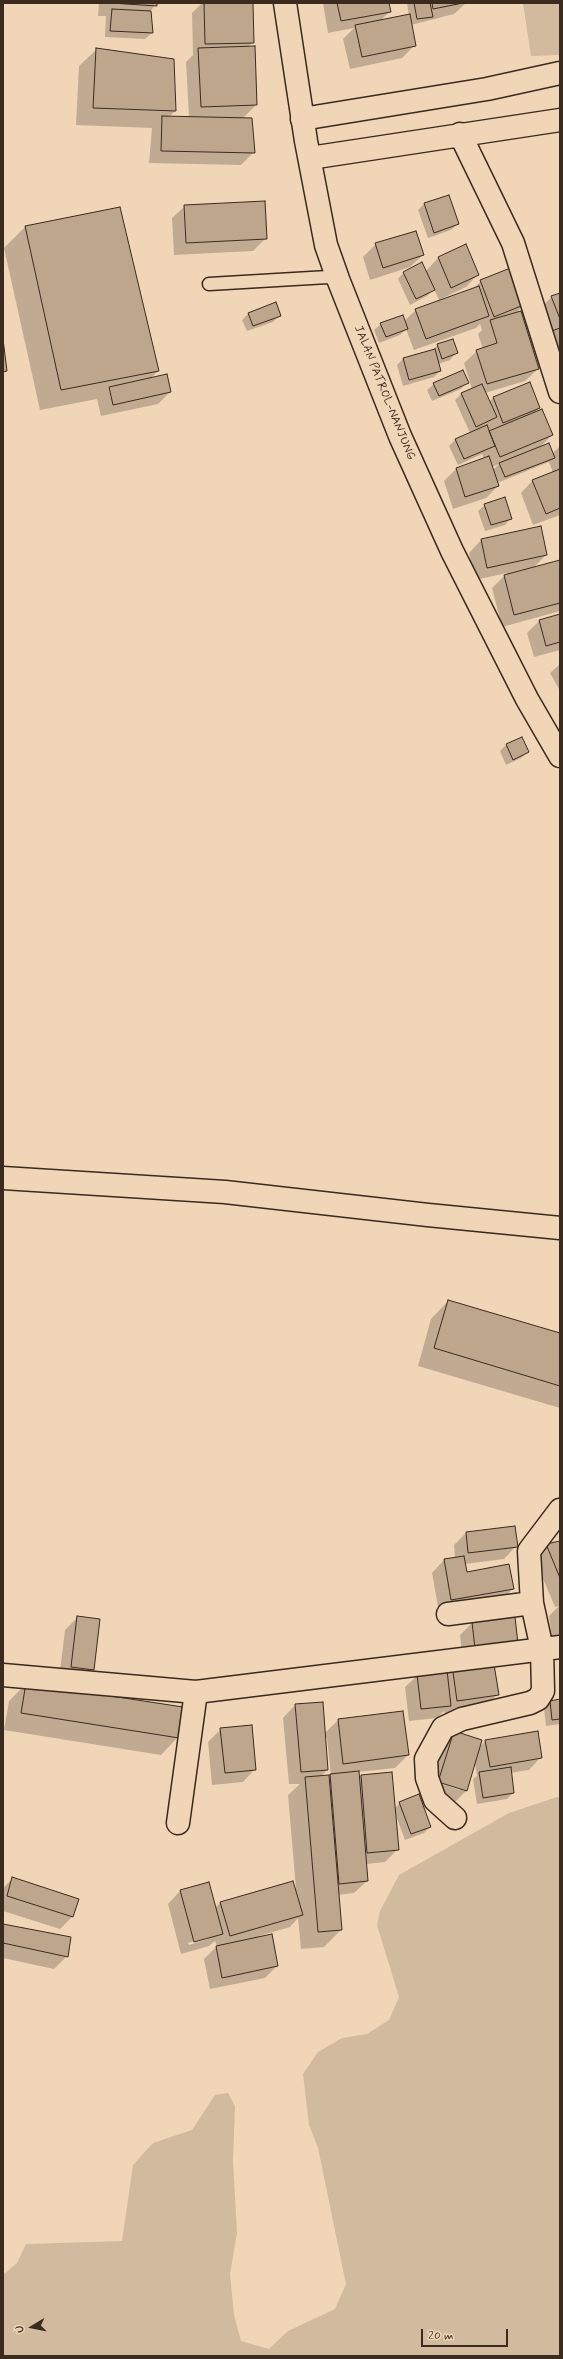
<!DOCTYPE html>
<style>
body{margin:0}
#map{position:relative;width:563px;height:2359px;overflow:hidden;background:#f0d6b7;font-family:Mynerve,sans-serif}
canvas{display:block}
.frame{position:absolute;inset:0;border:4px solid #3b2a1e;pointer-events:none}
.north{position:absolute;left:12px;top:2307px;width:40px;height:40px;-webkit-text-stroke:3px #f0d6b7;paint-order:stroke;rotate:260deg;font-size:11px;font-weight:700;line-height:16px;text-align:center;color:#3b2a1e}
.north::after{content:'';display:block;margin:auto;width:14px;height:18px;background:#3b2a1e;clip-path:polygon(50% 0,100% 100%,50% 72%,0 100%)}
.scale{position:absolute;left:421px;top:2329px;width:87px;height:18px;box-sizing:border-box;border:2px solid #3b2a1e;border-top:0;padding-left:5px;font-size:12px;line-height:14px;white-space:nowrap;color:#3b2a1e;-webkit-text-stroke:3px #f0d6b7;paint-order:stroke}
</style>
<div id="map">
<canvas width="563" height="2359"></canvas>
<div class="frame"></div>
<div class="north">U</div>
<div class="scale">20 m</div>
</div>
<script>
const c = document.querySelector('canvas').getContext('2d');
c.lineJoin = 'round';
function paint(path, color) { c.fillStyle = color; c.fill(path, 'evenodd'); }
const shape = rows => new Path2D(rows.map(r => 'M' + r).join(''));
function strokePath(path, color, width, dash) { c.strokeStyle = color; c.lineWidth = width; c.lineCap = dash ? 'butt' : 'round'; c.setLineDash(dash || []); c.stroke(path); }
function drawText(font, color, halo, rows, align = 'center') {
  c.font = font + ' Mynerve,sans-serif'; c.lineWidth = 3; c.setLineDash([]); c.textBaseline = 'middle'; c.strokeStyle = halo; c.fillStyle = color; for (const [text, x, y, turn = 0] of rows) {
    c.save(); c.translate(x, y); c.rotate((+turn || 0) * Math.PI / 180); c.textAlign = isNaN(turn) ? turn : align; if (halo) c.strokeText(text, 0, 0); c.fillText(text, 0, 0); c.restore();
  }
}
const green = shape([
 [523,3,560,3,560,55,531,56],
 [557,1797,560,1798,560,2356,3,2356,3,2275,17,2263,26,2244,122,2241,133,2165,153,2143,192,2130,215,2095,228,2093,235,2106,233,2161,237,2233,230,2274,234,2315,241,2341,269,2349,288,2331,335,2309,346,2284,318,2148,309,2125,303,2074,318,2052,342,2038,367,2034,389,2020,399,1997,377,1925,380,1911,399,1875,509,1813]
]);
const shadow = shape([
 [99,3,156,3,150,12,152,33,145,39,105,37,106,16,98,16],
 [202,3,252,3,253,42,248,47,256,105,243,118,254,152,241,165,149,163,152,128,76,125,79,66,97,49,175,111,169,117,189,117,186,62,193,55,192,13],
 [323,3,388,3,390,11,380,21,409,16,407,3,466,3,454,14,411,25,414,46,402,58,350,69,343,39,354,28,328,33],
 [448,196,458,224,451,230,428,238,418,210,424,204],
 [185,206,266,238,253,251,174,255,172,218],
 [119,208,158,371,150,379,170,392,158,404,101,416,97,399,40,410,4,248,25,227],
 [376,244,423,255,410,267,370,280,363,257],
 [465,246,478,274,466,287,439,300,434,289,427,296,410,305,398,279,404,272,425,272,438,258],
 [481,281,525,304,515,314,538,369,525,381,485,393,489,402,493,398,529,383,539,408,534,413,552,435,539,448,552,454,560,446,560,515,533,525,521,493,533,480,553,473,549,462,497,483,498,486,486,498,453,509,444,481,456,469,484,459,482,454,458,465,449,446,456,439,470,433,455,400,461,394,472,389,464,363,477,351,483,349,478,334,482,330,480,324,476,328,414,350,406,329,400,335,379,343,374,330,381,324,404,321,416,310,472,290],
 [499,464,493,470,492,467],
 [560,294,560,367,539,309,552,297],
 [249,313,280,315,273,322,247,331,242,320],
 [438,345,456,353,450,360,438,364,440,371,434,377,403,386,397,365,403,359,432,350],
 [467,382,461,389,432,401,427,390,434,384],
 [485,505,511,518,505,525,485,531,478,511],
 [540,527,546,555,533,568,560,561,560,611,502,627,492,588,507,573,475,580,469,553,481,540],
 [560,615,560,650,534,657,527,633,540,620],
 [560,664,560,691,550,673],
 [521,738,528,752,521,758,506,765,500,751,506,745],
 [448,1301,560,1334,560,1408,418,1366,431,1319],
 [467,1532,516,1546,504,1559,465,1564,467,1573,513,1589,500,1601,439,1612,432,1573,444,1560,455,1558,454,1545],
 [560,1542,560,1651,554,1652,549,1616,559,1606,555,1607,534,1557,547,1545],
 [78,1617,93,1670,81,1682,59,1679,65,1630],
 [472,1623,492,1658,498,1694,485,1707,445,1713,444,1711,437,1718,409,1721,405,1687,418,1675,463,1661,460,1635],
 [26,1684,178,1737,161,1755,4,1730,9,1701],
 [560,1700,560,1724,546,1726,544,1708,550,1702],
 [295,1705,324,1734,338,1720,408,1755,395,1768,358,1772,358,1778,361,1775,394,1809,400,1803,430,1827,424,1833,405,1840,395,1813,397,1850,385,1862,366,1864,367,1881,354,1893,338,1895,341,1930,324,1947,301,1949,298,1918,290,1927,259,1936,277,1966,265,1978,210,1989,204,1959,217,1946,215,1941,209,1946,181,1954,168,1904,180,1891,208,1883,215,1908,220,1903,293,1882,296,1889,288,1795,300,1784,289,1784,283,1718],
 [325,1738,327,1738,331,1775,321,1777,327,1770],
 [208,1937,208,1939,189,1945,188,1943],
 [221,1729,255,1769,243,1782,212,1785,208,1742],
 [454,1733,480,1747,485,1741,541,1757,529,1770,510,1773,513,1793,507,1799,477,1804,473,1779,477,1776,475,1763,467,1790,454,1803,426,1794,441,1745],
 [434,1779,460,1787,460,1790,433,1781],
 [12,1879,72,1917,60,1929,3,1911,3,1888],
 [3,1925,67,1956,54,1969,3,1958]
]);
const building = shape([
 [111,3,157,3,157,6,111,3],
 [204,3,253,3,254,43,205,44,204,3],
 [337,3,389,3,391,12,341,21,337,3],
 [414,3,430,3,433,17,417,19,414,3],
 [432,3,463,3,433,9,432,3],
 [112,9,151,11,153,33,110,31,112,9],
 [410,14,416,46,362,57,355,25,410,14],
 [255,46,257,105,201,107,198,48,255,46],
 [96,48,174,59,176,111,93,108,96,48],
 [162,116,252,118,255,153,161,151,162,116],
 [449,195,459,224,434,233,424,203,449,195],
 [265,201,267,239,186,243,184,205,265,201],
 [120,207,159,371,61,390,25,226,120,207],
 [416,231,424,255,383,268,375,243,416,231],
 [466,244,479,275,451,288,438,257,466,244],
 [422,262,435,290,416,299,403,272,422,262],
 [513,267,526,304,494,317,480,280,513,267],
 [479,286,489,316,426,339,415,309,479,286],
 [560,293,560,319,551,296,560,293],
 [276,302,281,316,253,326,248,313,276,302],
 [521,311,539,369,487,384,476,350,497,343,490,320,521,311],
 [403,315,408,329,386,337,380,323,403,315],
 [560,328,560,360,549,332,560,328],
 [3,339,7,371,3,372,3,339],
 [453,339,458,353,442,359,437,344,453,339],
 [435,349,441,371,409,380,403,358,435,349],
 [463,370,469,383,439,396,433,383,463,370],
 [167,374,171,392,113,405,109,387,167,374],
 [530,382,540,408,503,423,493,397,530,382],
 [482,384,497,417,476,427,461,393,482,384],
 [542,409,553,435,500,457,489,431,542,409],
 [487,425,495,446,464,459,455,439,487,425],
 [549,443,555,458,505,477,499,463,549,443],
 [489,456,499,486,465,497,456,468,489,456],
 [560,469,560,508,546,514,532,480,560,469],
 [505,497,512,519,491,525,484,504,505,497],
 [541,526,547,555,487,568,481,539,541,526],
 [560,560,560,603,514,615,504,575,560,560],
 [560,614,560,642,546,646,539,620,560,614],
 [522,737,529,752,513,760,506,744,522,737],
 [448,1300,560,1333,560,1386,434,1348,448,1300],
 [515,1526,518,1547,468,1553,466,1532,515,1526],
 [560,1541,560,1578,546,1544,560,1541],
 [464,1556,467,1572,509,1564,514,1589,451,1600,444,1559,464,1556],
 [77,1616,100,1619,94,1670,71,1667,77,1616],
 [515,1617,518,1644,475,1649,472,1622,515,1617],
 [493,1658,499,1695,457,1701,452,1665,493,1658],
 [447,1670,451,1706,421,1709,417,1674,447,1670],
 [26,1683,183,1707,179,1738,21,1713,26,1683],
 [560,1699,560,1719,552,1720,550,1701,560,1699],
 [323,1702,328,1770,301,1772,295,1704,323,1702],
 [403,1711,409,1755,343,1764,338,1719,403,1711],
 [252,1725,256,1770,225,1773,220,1728,252,1725],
 [454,1731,482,1740,467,1791,438,1782,454,1731],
 [538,1731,542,1758,490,1767,485,1740,538,1731],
 [511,1767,514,1793,483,1798,479,1772,511,1767],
 [359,1771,368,1881,339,1884,330,1774,359,1771],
 [392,1772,399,1850,367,1853,361,1775,392,1772],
 [329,1775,342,1930,318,1932,305,1777,329,1775],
 [419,1794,431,1827,411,1834,399,1802,419,1794],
 [12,1877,79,1899,73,1917,7,1896,12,1877],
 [293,1881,303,1915,230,1936,220,1902,293,1881],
 [209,1882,223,1934,194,1942,180,1890,209,1882],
 [3,1924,71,1937,68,1957,3,1943,3,1924],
 [272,1934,278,1966,222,1978,216,1946,272,1934]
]);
const lane = shape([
 [209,284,328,277,338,279]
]);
const street = shape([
 [302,119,487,89,560,73],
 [460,134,513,243,560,392],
 [310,158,560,120],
 [3,1178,225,1192,428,1215,560,1228],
 [448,1614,532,1603],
 [3,1675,196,1692,560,1647],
 [455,1818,435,1800,427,1778,426,1759,443,1728,462,1719,530,1703,538,1699,543,1691,542,1649,532,1603,529,1551,560,1510],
 [178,1823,196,1692]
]);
const primary = shape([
 [285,3,306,141,326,245,338,279,400,436,452,551,527,699,560,756]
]);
const streetNames = [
 ["JALAN PATROL-NANJUNG",384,393,68]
];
paint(green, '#d2ba9e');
paint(shadow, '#0003');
paint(building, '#bea68c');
strokePath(building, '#3b2a1e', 1);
strokePath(lane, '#3b2a1e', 15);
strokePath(street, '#3b2a1e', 25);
strokePath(primary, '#3b2a1e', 25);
strokePath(lane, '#f0d6b7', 12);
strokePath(street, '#f0d6b7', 22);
strokePath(primary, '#f0d6b7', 22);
drawText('12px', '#3b2a1e', '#f0d6b7', streetNames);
</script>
